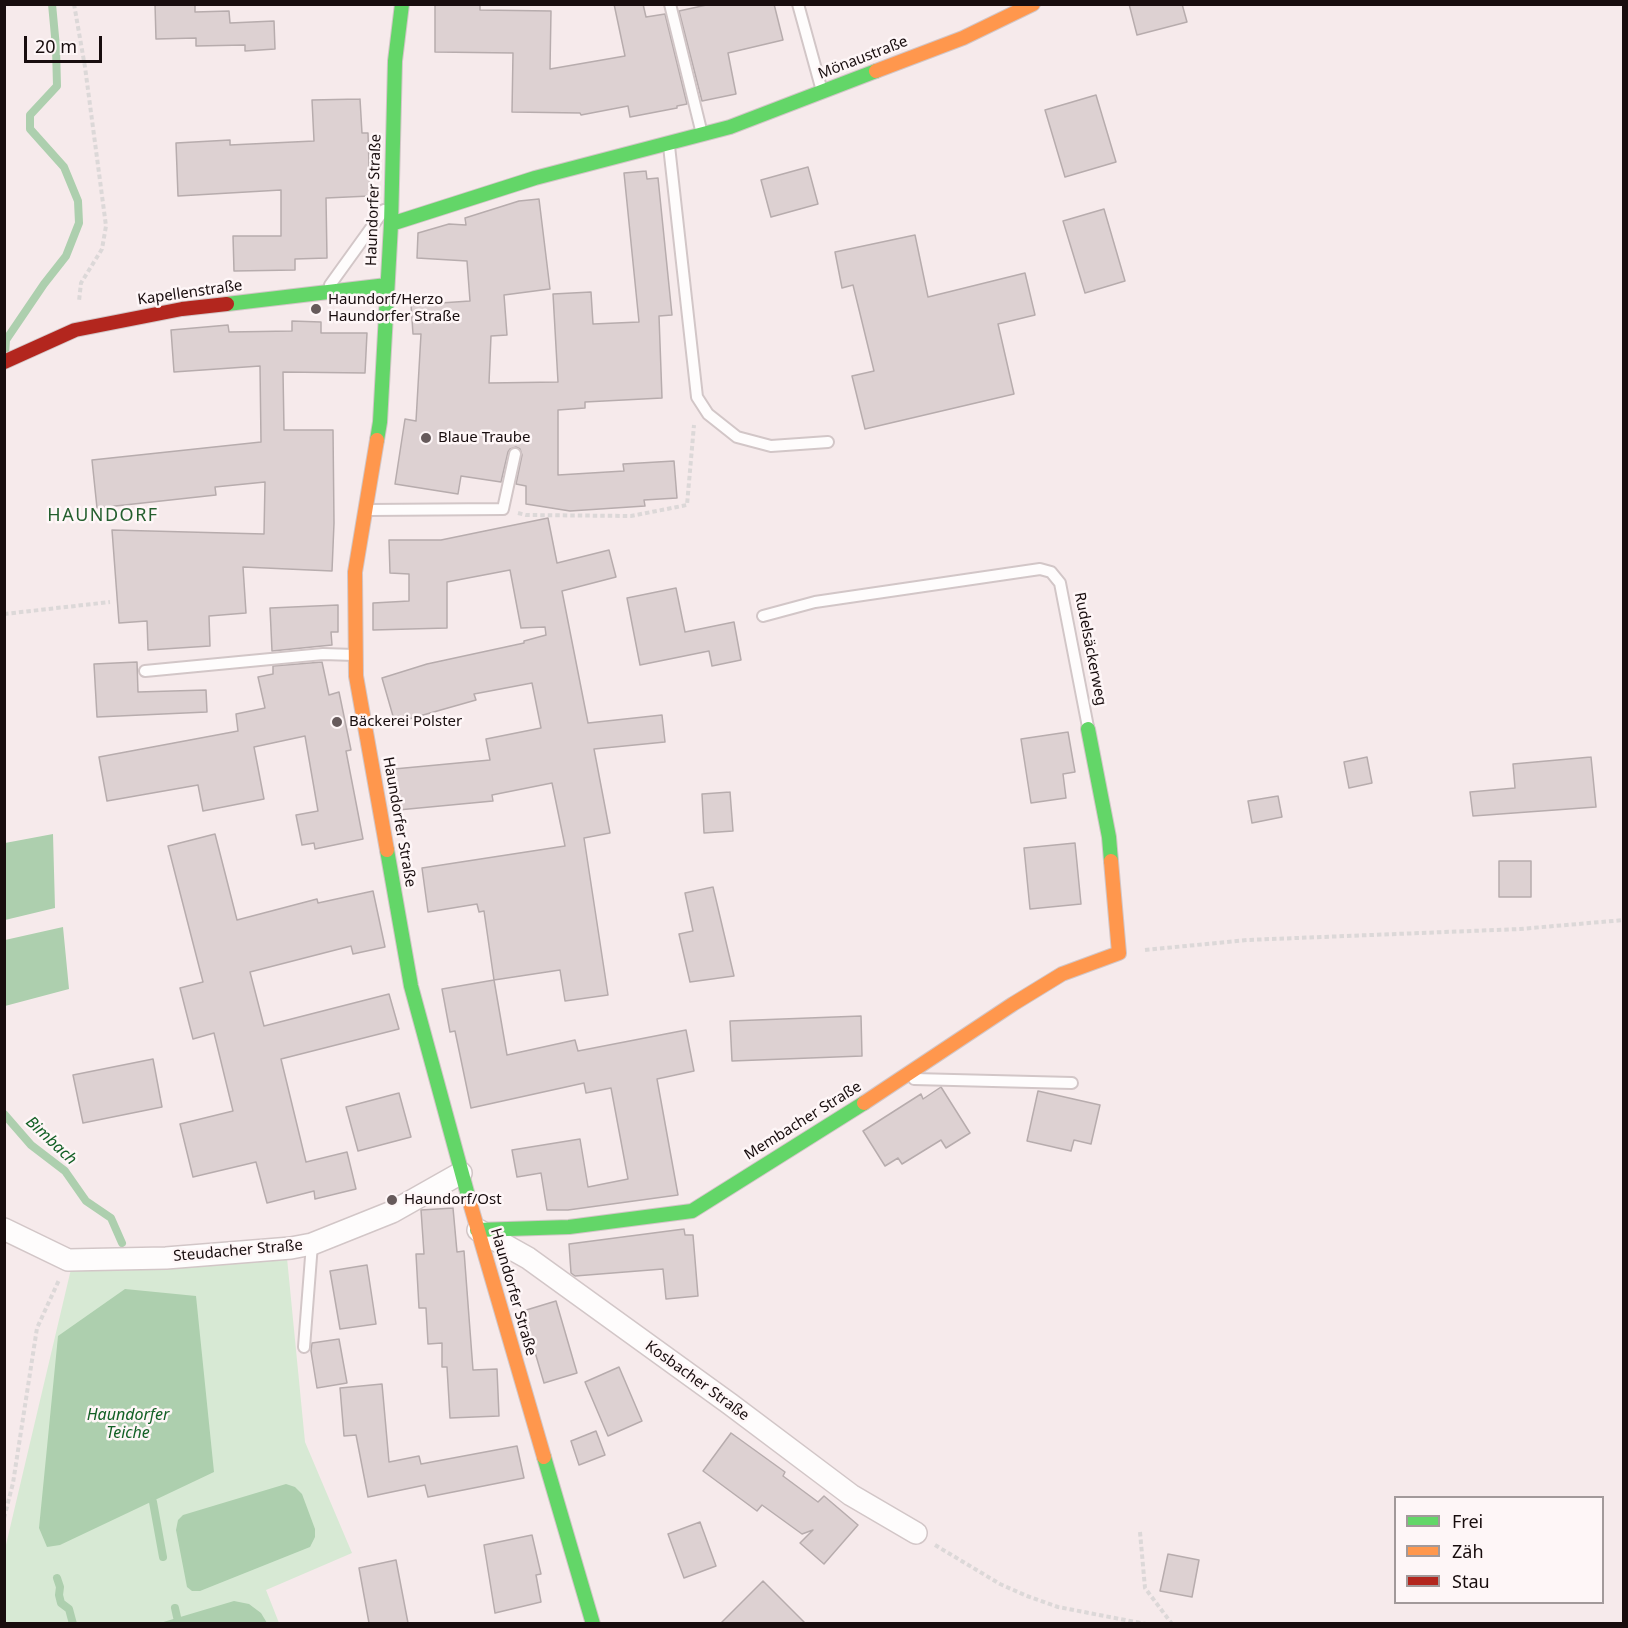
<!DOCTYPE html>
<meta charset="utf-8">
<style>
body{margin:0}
#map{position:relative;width:1628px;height:1628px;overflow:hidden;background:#f6eaeb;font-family:"Noto Sans",sans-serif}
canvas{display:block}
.frame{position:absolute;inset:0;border:6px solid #180d0e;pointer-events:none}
.legend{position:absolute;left:1394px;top:1496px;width:210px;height:108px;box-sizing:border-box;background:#fef6f7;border:2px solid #a2999a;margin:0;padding:8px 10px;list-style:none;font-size:18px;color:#180d0e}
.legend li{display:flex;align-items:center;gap:12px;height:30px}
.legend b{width:30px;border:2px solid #a2999a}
.scale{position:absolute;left:24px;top:36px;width:78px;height:27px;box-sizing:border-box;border:3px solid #180d0e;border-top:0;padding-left:8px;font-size:18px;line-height:21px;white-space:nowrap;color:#180d0e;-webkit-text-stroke:4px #fef6f7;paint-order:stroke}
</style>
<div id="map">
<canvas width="1628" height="1628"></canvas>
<div class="frame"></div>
<ul class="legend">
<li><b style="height:8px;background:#63d668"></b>Frei</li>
<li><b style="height:8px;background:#ff974d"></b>Zäh</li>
<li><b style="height:8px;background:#b3261e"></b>Stau</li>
</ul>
<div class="scale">20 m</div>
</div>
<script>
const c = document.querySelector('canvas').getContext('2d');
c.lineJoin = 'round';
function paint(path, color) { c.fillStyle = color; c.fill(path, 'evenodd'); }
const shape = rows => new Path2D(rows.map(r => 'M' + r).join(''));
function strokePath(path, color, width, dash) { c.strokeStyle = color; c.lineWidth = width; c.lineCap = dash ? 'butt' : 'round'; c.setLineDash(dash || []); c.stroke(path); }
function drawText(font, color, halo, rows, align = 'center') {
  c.font = font + ' "Noto Sans",sans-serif'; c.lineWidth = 5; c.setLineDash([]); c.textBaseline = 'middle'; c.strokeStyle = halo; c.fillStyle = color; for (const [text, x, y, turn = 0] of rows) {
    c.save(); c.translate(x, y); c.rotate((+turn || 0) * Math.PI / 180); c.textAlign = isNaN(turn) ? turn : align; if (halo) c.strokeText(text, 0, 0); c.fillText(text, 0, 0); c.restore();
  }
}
const green = shape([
 [287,1258,305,1442,352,1553,266,1590,279,1623,5,1624,5,1549,71,1269]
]);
const water = shape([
 [53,834,55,908,5,920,5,843],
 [63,927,69,989,5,1006,5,940],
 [125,1289,196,1296,214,1472,60,1545,47,1547,39,1528,58,1336],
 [286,1484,295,1487,302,1494,315,1529,315,1537,310,1547,200,1591,192,1591,187,1587,176,1530,178,1520,183,1515],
 [234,1601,249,1604,261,1613,267,1623,160,1623]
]);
const stream = shape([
 [5,354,6,340,44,284,66,256,79,223,78,201,64,167,30,129,30,115,57,86,56,47,52,4],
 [4,1114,31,1145,65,1171,86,1201,111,1218,122,1243],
 [153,1502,163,1557],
 [57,1578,60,1587,59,1595,61,1603,69,1609,73,1624],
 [175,1608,177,1617]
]);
const building = shape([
 [155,4,195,4,195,12,229,11,230,23,274,21,275,49,245,51,245,45,196,46,196,38,156,39,155,4],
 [614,4,643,4,646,17,665,14,687,104,677,106,677,108,630,117,628,106,581,115,580,113,512,112,513,53,435,52,435,5,480,5,480,10,551,11,550,69,625,56,614,4],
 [711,4,774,4,783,40,728,53,736,94,702,101,679,11,711,4],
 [1129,4,1182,4,1187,22,1137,35,1129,4],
 [1096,95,1116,162,1065,177,1045,110,1096,95],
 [360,99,362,133,368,133,370,196,326,198,327,258,295,259,295,270,234,271,233,236,281,236,281,190,178,196,176,143,230,140,230,145,314,141,312,100,360,99],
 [808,167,818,204,771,217,761,180,808,167],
 [646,171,647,179,658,178,672,315,659,316,662,398,585,402,585,408,558,410,558,475,624,471,623,464,674,461,677,498,644,500,645,506,570,511,526,504,526,486,516,484,522,455,520,449,516,447,510,449,508,452,501,482,461,476,458,494,395,484,405,419,416,421,421,334,413,334,411,305,470,301,467,261,417,258,418,233,449,224,466,225,465,218,519,201,539,199,550,289,504,295,507,335,491,336,489,383,558,382,553,294,591,292,593,324,639,322,624,173,646,171],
 [1104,209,1125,281,1085,293,1063,221,1104,209],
 [915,235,928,297,1025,273,1035,315,998,324,1014,394,865,429,852,376,874,371,853,285,842,288,835,252,915,235],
 [292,321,321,322,321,333,367,333,365,373,283,372,284,430,333,430,334,523,332,571,243,567,246,613,209,616,210,646,148,650,147,621,119,623,112,530,264,534,265,482,215,487,216,495,97,508,92,460,261,442,260,366,174,372,171,330,228,325,229,332,292,331,292,321],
 [548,518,557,563,609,550,616,577,562,591,588,723,662,715,665,742,594,749,610,833,584,838,608,995,565,1001,560,970,494,980,484,911,479,912,477,904,428,912,422,868,565,846,552,783,492,795,493,801,398,810,394,769,490,760,486,739,541,728,532,683,474,694,476,700,395,723,382,678,427,664,524,643,524,641,546,635,545,627,521,628,510,570,447,582,447,628,373,630,373,603,409,601,409,574,390,573,389,540,441,540,548,518],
 [676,588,685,632,734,622,741,660,712,666,709,651,640,665,627,598,676,588],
 [338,605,338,632,331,632,332,645,272,651,270,608,338,605],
 [137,662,138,692,206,690,207,712,97,717,94,664,137,662],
 [322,662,329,695,339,692,351,750,346,751,363,839,315,849,314,843,302,845,296,815,318,811,305,736,254,747,264,799,203,811,198,785,107,801,99,757,238,731,236,714,265,708,258,677,273,674,273,666,322,662],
 [1068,732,1075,772,1063,774,1066,798,1031,803,1021,739,1068,732],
 [1367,757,1372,783,1349,788,1344,762,1367,757],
 [1591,757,1596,807,1473,816,1470,792,1515,788,1513,764,1591,757],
 [730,792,733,831,704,833,702,794,730,792],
 [1278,796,1282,817,1252,823,1248,801,1278,796],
 [215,834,237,920,317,899,318,903,373,891,385,947,353,954,351,946,250,972,264,1026,389,994,399,1029,281,1059,306,1162,347,1152,356,1189,315,1199,314,1191,267,1203,256,1162,193,1177,180,1124,233,1111,214,1033,193,1039,180,988,203,982,168,846,215,834],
 [1075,843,1081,904,1030,909,1024,848,1075,843],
 [1499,861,1531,861,1531,897,1499,897,1499,861],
 [713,887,734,976,690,982,679,934,693,931,685,893,713,887],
 [494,980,507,1055,575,1040,578,1051,686,1030,694,1071,657,1079,678,1195,568,1210,547,1210,541,1173,517,1177,512,1150,580,1139,588,1187,628,1179,611,1088,586,1093,584,1083,471,1108,455,1031,450,1032,442,989,494,980],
 [861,1016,862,1056,732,1061,730,1021,861,1016],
 [153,1059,162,1107,83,1123,73,1075,153,1059],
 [941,1087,970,1133,946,1148,941,1140,902,1164,898,1158,885,1166,863,1131,921,1094,923,1099,941,1087],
 [1038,1091,1100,1105,1091,1144,1074,1140,1071,1151,1027,1141,1038,1091],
 [399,1093,411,1137,358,1151,346,1107,399,1093],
 [453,1208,457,1252,464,1251,473,1370,497,1369,499,1416,450,1418,447,1367,442,1367,442,1343,428,1344,426,1308,419,1308,416,1254,424,1254,421,1210,453,1208],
 [684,1229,685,1235,693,1235,698,1296,666,1299,663,1269,575,1276,571,1273,569,1244,684,1229],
 [367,1265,376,1324,340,1329,330,1271,367,1265],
 [556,1301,577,1373,544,1383,523,1311,556,1301],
 [339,1339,347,1383,317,1388,311,1351,312,1343,339,1339],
 [619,1367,642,1421,608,1436,585,1382,619,1367],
 [382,1384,389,1462,419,1456,421,1464,517,1446,524,1478,428,1497,425,1485,368,1497,356,1435,344,1436,340,1388,382,1384],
 [596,1431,605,1455,579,1465,571,1441,596,1431],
 [731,1433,785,1472,783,1476,818,1502,824,1496,858,1525,824,1564,800,1543,813,1530,802,1534,762,1505,757,1511,703,1471,731,1433],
 [700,1522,716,1566,684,1578,668,1534,700,1522],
 [532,1535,541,1574,536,1575,541,1602,495,1613,484,1545,532,1535],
 [1168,1554,1199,1560,1192,1597,1160,1591,1168,1554],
 [396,1560,408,1623,369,1623,359,1568,396,1560],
 [763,1581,805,1623,721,1623,763,1581]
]);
const path = shape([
 [74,4,85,67,106,226,102,249,81,283,79,301],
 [518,513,526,515,631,516,687,505,694,425],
 [4,614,110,602],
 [1145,950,1247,940,1520,929,1624,920],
 [4,1518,13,1483,37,1328,59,1280],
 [1140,1532,1145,1588,1172,1624],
 [935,1545,1000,1584,1027,1596,1058,1607,1146,1624]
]);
const lane = shape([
 [670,4,702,134],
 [798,4,822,91],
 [669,146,697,397,708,414,737,437,771,446,828,442],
 [330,285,384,210],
 [369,510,503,509,515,454],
 [763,616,815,602,1040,569,1051,572,1060,583,1088,727],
 [145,671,323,654,355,655],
 [914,1079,1072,1083],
 [304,1347,312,1244]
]);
const street = shape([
 [4,1229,68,1260,166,1258,291,1248,312,1244,392,1212,461,1173],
 [478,1230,528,1258,730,1404,851,1495,916,1533]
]);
const fast = shape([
 [391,224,535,178,730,127,876,71],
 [227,304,387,285],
 [377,440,380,422,391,224,395,61,402,4],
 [1088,729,1109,837,1111,861],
 [387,850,411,986,470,1203],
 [477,1230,569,1227,692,1211,864,1103],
 [544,1457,593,1624]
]);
const slow = shape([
 [876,71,963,38,1033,4],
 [377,440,355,572,356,676,387,850],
 [864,1103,1013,1004,1062,974,1119,953,1111,861],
 [470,1203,544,1457]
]);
const jam = shape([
 [4,362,75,330,182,309,227,304]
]);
const markers = [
 [316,309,6,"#665a5b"],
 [426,438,6,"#665a5b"],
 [337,722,6,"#665a5b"],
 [392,1200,6,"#665a5b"]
];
const streetNames = [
 ["Mönaustraße",863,58,-21],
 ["Haundorfer Straße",374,200,-88],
 ["Kapellenstraße",190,293,-8],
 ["Rudelsäckerweg",1090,649,79],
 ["Haundorfer Straße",399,822,80],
 ["Membacher Straße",803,1121,-32],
 ["Steudacher Straße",238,1251,-5],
 ["Haundorfer Straße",513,1292,74],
 ["Kosbacher Straße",697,1381,36]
];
const poiNames = [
 ["Haundorf/Herzo",328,300],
 ["Haundorfer Straße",328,317],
 ["Blaue Traube",438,438],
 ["Bäckerei Polster",349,722],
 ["Haundorf/Ost",404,1200]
];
const waterNames = [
 ["Bimbach",51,1141,43],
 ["Haundorfer",128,1415],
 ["Teiche",128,1433]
];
const quarterNames = [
 ["HAUNDORF",103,516]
];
paint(green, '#d7e9d4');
paint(water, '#adcfae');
strokePath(stream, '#adcfae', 8);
paint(building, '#ddd1d2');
strokePath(building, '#b7acad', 1.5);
strokePath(lane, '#d2c6c7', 14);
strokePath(street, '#d2c6c7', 24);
strokePath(fast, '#d2c6c7', 16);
strokePath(slow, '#d2c6c7', 16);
strokePath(jam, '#d2c6c7', 16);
strokePath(path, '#dcd8d8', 4, [4.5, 3]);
strokePath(lane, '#fefcfc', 10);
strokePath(street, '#fefcfc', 21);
strokePath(fast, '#63d668', 14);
strokePath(slow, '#ff974d', 14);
strokePath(jam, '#b3261e', 14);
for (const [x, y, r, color] of markers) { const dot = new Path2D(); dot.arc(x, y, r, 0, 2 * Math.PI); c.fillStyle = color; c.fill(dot); strokePath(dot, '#fef6f7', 2); }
drawText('15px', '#180d0e', '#fef6f7', streetNames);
drawText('15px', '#180d0e', '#fef6f7', poiNames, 'left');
drawText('italic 16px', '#126025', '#fef6f7', waterNames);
c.letterSpacing = '1.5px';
drawText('18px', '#245f2e', '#fef6f7', quarterNames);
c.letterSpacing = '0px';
</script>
